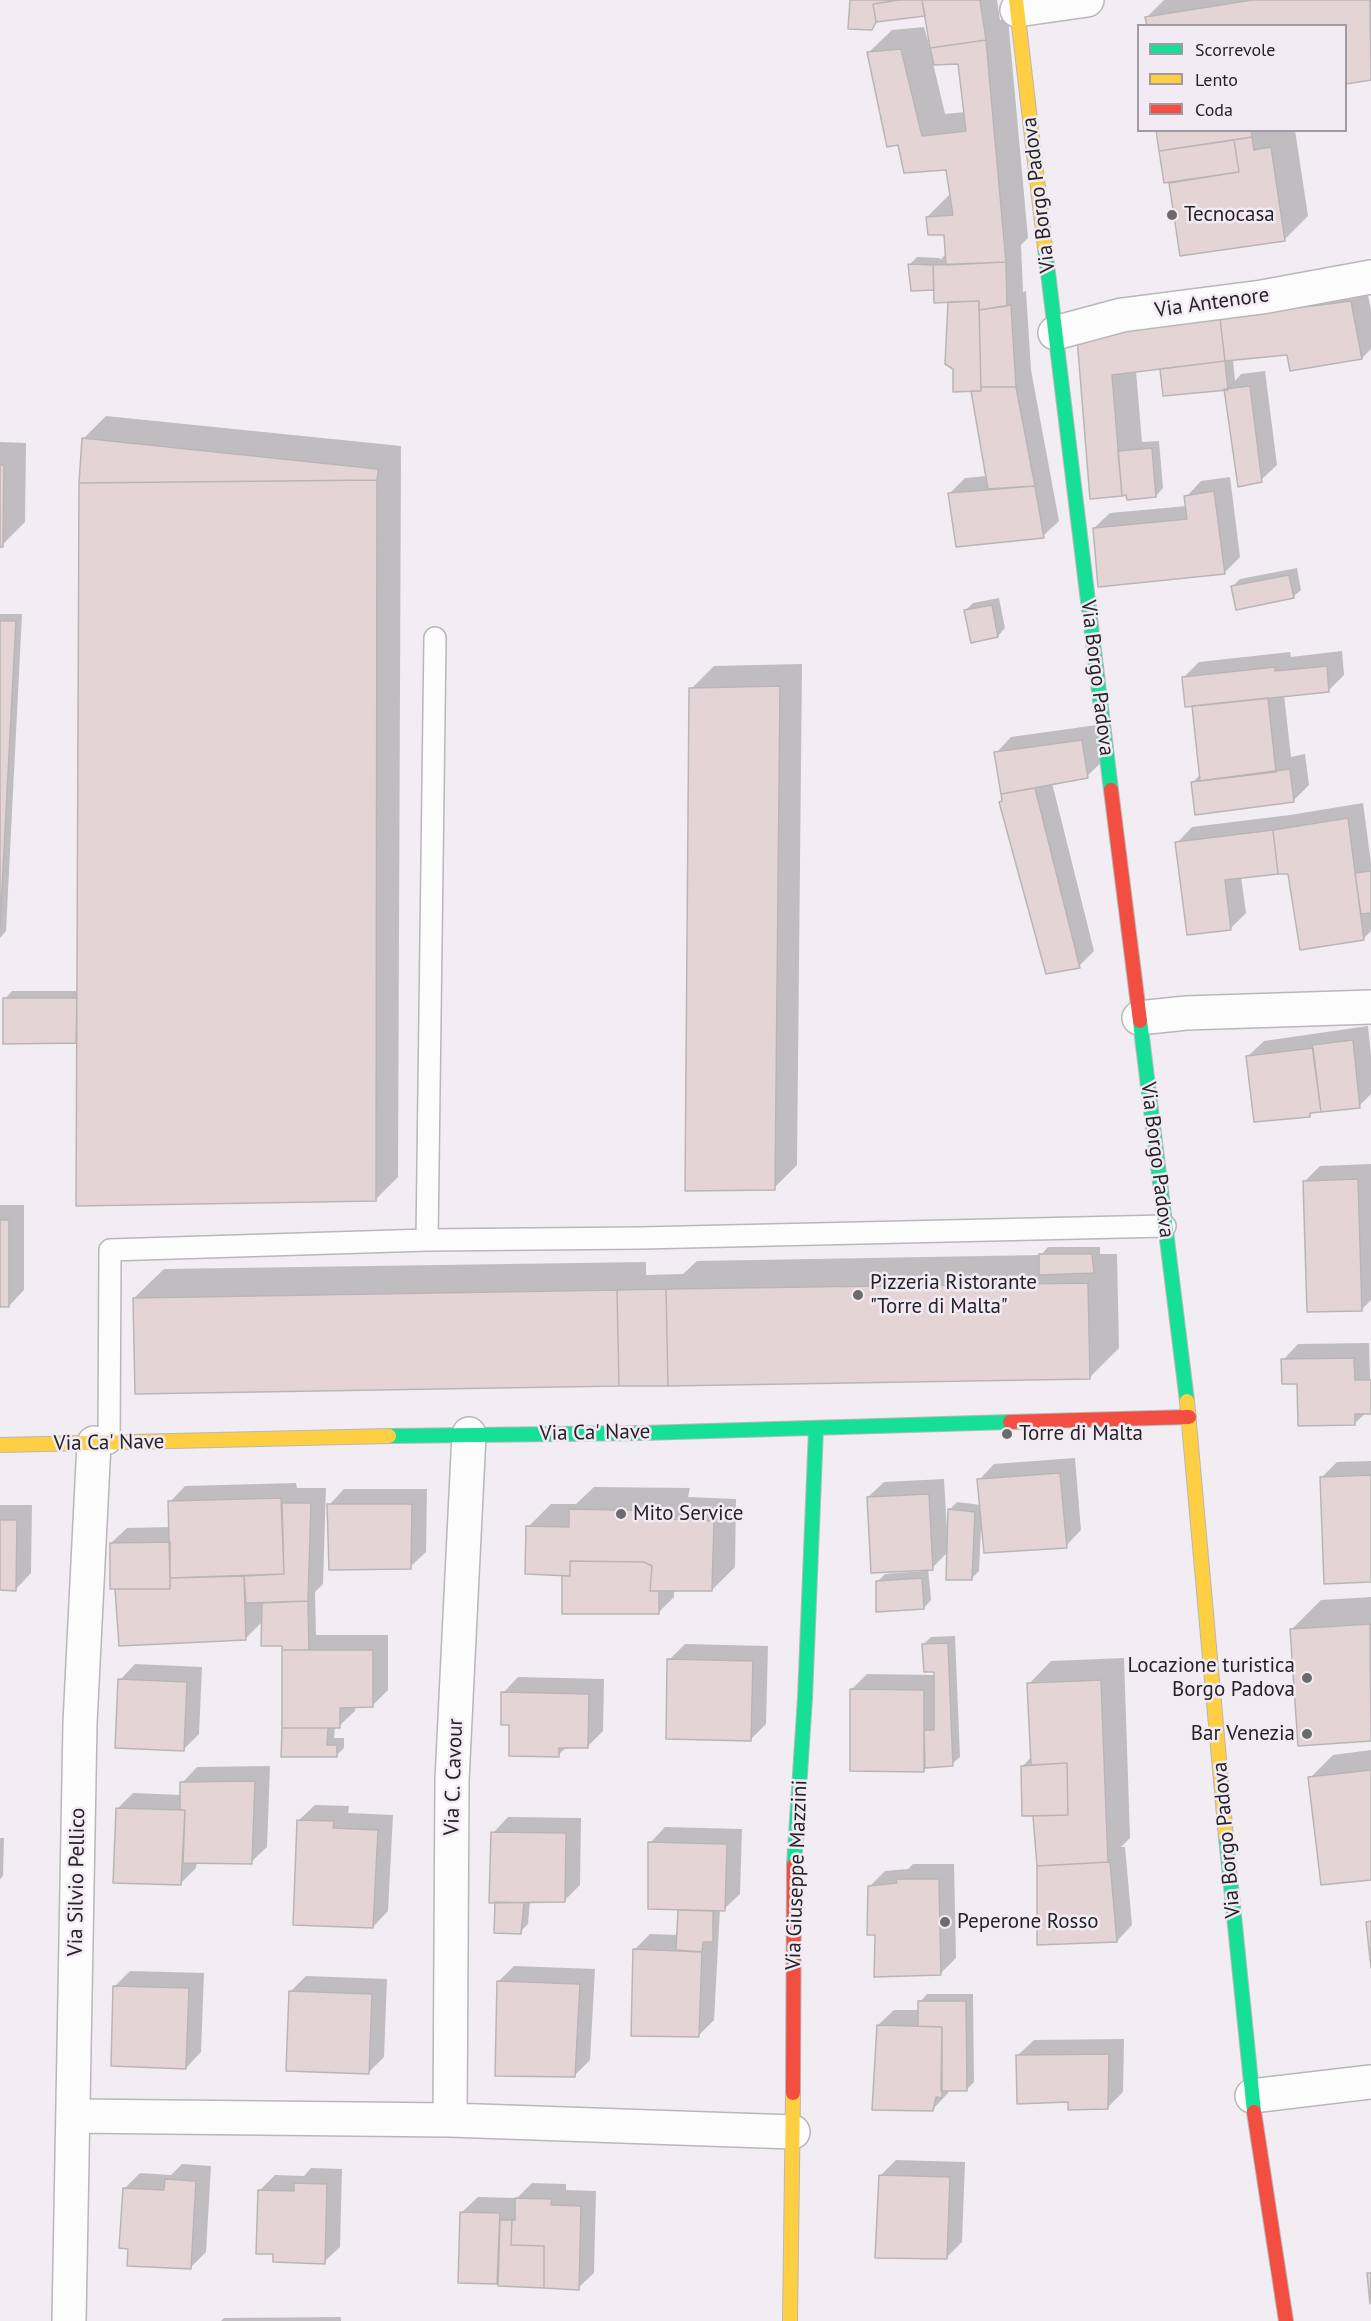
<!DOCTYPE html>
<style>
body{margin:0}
#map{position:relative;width:1371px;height:2321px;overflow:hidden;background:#f1edf2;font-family:"PT Sans",sans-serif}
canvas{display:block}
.legend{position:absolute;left:1137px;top:24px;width:210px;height:108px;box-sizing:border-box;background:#f2ebf4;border:2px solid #a09ba2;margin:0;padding:8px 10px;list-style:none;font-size:18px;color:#262327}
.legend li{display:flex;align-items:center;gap:12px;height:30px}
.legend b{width:30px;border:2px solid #a09ba2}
</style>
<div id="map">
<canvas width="1371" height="2321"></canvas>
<ul class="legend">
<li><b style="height:8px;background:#16e098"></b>Scorrevole</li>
<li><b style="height:8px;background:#ffcf43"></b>Lento</li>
<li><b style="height:8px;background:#f24e42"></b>Coda</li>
</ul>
</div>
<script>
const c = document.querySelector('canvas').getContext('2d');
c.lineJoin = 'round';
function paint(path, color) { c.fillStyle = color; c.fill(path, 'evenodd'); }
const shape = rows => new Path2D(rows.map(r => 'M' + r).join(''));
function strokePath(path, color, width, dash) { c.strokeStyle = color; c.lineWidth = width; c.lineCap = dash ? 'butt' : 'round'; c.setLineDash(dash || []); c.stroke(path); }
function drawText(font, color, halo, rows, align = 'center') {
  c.font = font + ' "PT Sans",sans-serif'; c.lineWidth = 5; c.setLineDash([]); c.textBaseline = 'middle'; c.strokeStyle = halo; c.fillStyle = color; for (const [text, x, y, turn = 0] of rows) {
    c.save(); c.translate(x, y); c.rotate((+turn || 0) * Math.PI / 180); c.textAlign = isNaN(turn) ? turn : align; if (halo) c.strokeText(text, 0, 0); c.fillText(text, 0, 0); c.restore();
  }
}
const shadow = shape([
 [852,0,997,0,1000,20,1008,18,1028,238,1021,245,1023,292,1026,291,1031,370,1059,521,1043,536,950,493,965,478,987,476,972,390,949,300,910,264,917,257,940,258,940,260,947,253,946,234,927,217,951,193,947,169,899,143,869,52,892,30,924,27,929,45,931,45,926,13,879,20,871,28],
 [959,62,965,112,945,114,933,63],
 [1164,0,1371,0,1371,79,1346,82,1346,26,1147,17],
 [1157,130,1295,130,1308,216,1285,239,1171,183,1174,180,1165,182],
 [1366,286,1371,310,1371,349,1362,358,1288,354,1233,359,1235,381,1241,374,1265,371,1277,465,1261,480,1225,388,1162,368,1136,371,1142,442,1159,441,1163,488,1156,496,1128,498,1079,339],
 [106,416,401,446,398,1177,375,1200,78,1040,76,1042,5,999,12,991,78,991,83,439],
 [0,442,26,443,25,522,2,545,0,545],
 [1230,477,1240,557,1225,572,1094,528,1110,513,1187,506,1186,497,1201,481],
 [1297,568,1301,590,1293,597,1232,587,1240,579],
 [999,598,1005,628,998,636,965,611,973,603],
 [0,614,22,614,6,931,0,938],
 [1342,651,1344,675,1329,690,1284,695,1291,757,1305,754,1309,785,1293,801,1192,783,1201,774,1194,704,1184,677,1199,662,1290,652,1291,657],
 [802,664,797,1165,774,1188,691,689,714,666],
 [1097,725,1103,761,1087,776,1052,783,1094,951,1079,966,1004,799,996,753,1011,737],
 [1363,803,1371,863,1371,931,1364,938,1289,872,1241,877,1246,913,1230,929,1177,843,1192,827,1290,815],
 [1368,1026,1371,1056,1371,1094,1359,1106,1314,1111,1309,1116,1248,1056,1264,1041],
 [1371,1164,1371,1300,1362,1309,1304,1182,1320,1166],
 [0,1205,24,1205,24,1290,9,1306,0,1306],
 [1048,1247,1100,1247,1100,1254,1117,1254,1119,1348,1090,1377,134,1298,164,1269,646,1262,646,1275,683,1274,697,1261,1041,1255],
 [1369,1343,1371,1413,1366,1413,1355,1423,1298,1383,1283,1360,1298,1344],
 [1075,1458,1081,1530,1066,1546,981,1528,979,1571,971,1579,948,1552,932,1568,928,1568,931,1600,924,1608,877,1582,885,1574,924,1571,868,1497,884,1482,944,1479,947,1531,949,1531,950,1509,957,1502,981,1505,979,1480,994,1464],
 [1371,1461,1371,1581,1322,1477,1337,1462],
 [296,1483,297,1488,326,1488,323,1584,315,1592,316,1635,388,1635,388,1690,372,1706,355,1706,355,1711,339,1726,335,1726,334,1738,344,1738,344,1748,336,1756,283,1756,283,1644,263,1621,246,1638,111,1543,127,1528,171,1527,170,1502,185,1486],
 [594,1487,690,1488,688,1497,736,1499,735,1567,712,1590,674,1590,674,1597,658,1613,563,1576,566,1574,528,1527,551,1504,576,1504],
 [344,1489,427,1489,426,1552,410,1567,329,1505],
 [0,1505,32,1505,31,1573,16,1589,0,1589],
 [1371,1597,1371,1739,1300,1744,1291,1630,1321,1600],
 [955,1636,960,1757,952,1764,928,1766,924,1770,851,1690,867,1674,935,1675,923,1645,931,1637],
 [923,1740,926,1740,926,1756,923,1756],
 [685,1644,768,1646,766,1724,751,1739,669,1660],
 [1124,1658,1130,1838,1121,1847,1125,1847,1132,1925,1117,1941,1039,1944,1039,1864,1034,1817,1037,1814,1023,1766,1032,1756,1029,1684,1051,1661],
 [135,1664,202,1667,199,1734,184,1749,120,1680],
 [518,1677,604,1679,603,1731,587,1747,567,1747,558,1755,511,1724,503,1693],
 [1371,1750,1371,1879,1310,1778,1333,1755],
 [270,1766,267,1847,251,1862,197,1861,196,1868,181,1883,118,1808,133,1793,182,1795,182,1783,197,1767],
 [315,1805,349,1806,348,1813,393,1815,388,1911,373,1927,299,1820],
 [508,1817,581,1818,580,1885,564,1901,530,1901,528,1924,520,1932,497,1901,493,1833],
 [665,1827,742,1829,740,1894,724,1909,720,1909,714,2020,698,2036,635,1949,650,1934,678,1935,679,1909,650,1843],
 [0,1838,4,1838,3,1876,0,1879],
 [913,1864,954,1864,956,1958,940,1974,876,1933,869,1887,885,1871,908,1869],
 [514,1966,595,1969,590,2060,574,2076,498,1982],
 [130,1971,204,1973,201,2052,186,2068,115,1986],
 [306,1976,387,1979,384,2057,369,2072,290,1992],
 [927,1994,973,1994,974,2082,967,2089,949,2090,948,2093,933,2109,878,2025,894,2010,920,2010,920,2002],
 [1124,2039,1123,2092,1107,2108,1018,2055,1034,2040],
 [896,2160,965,2162,962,2242,946,2258,880,2176],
 [182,2164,211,2166,206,2252,190,2268,129,2247,124,2189,140,2173,171,2175],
 [311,2168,342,2169,340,2247,324,2262,274,2253,260,2190,275,2175,304,2176],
 [532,2183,566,2184,566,2190,596,2191,594,2273,578,2288,460,2281,462,2212,478,2197,517,2198],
 [341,2317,341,2321,221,2321,224,2318]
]);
const building = shape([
 [850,0,899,0,873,4,876,22,872,30,848,29,850,0],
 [899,0,922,0,925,16,876,22,873,4,899,0],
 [922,0,980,0,986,40,930,48,922,0],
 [1252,0,1370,0,1371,80,1346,84,1346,26,1147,26,1145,17,1252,0],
 [986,40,1006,262,946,265,944,235,928,235,926,217,953,215,946,170,904,173,898,145,887,147,867,52,901,49,922,136,966,131,958,64,934,65,930,48,986,40],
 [1156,130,1251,130,1252,137,1159,151,1156,130],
 [1252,137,1254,150,1271,147,1285,241,1180,256,1169,183,1239,172,1234,140,1252,137],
 [1234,140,1239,172,1164,183,1159,151,1234,140],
 [1006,262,1007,306,979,310,979,301,934,303,933,265,1006,262],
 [908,264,933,265,934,290,911,291,908,264],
 [979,301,981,391,953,392,953,369,945,364,948,302,979,301],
 [1351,301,1362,359,1290,371,1287,355,1225,361,1220,318,1351,301],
 [1011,305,1016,387,981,387,979,310,1011,305],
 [1220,318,1225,361,1112,375,1122,496,1090,499,1077,338,1220,318],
 [1225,361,1228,390,1163,396,1160,369,1225,361],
 [1250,386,1262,482,1238,487,1224,389,1250,386],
 [981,387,1016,387,1035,486,988,489,971,391,981,391,981,387],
 [82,438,378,469,378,473,377,480,79,483,82,438],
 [1152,448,1156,497,1127,500,1126,495,1122,496,1118,451,1152,448],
 [0,465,4,465,3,547,0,547,0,465],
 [377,480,376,1201,76,1206,79,483,377,480],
 [1035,486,1044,538,956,547,948,493,1035,486],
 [1214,491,1225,574,1098,587,1093,528,1187,519,1184,496,1214,491],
 [1289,575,1294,598,1236,610,1231,586,1289,575],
 [992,605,998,637,971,643,964,610,992,605],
 [0,621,16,621,0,927,0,621],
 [1327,666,1329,692,1185,707,1182,677,1275,667,1275,671,1327,666],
 [780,686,775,1190,685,1191,689,688,780,686],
 [1268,698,1276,772,1200,781,1192,706,1268,698],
 [1082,740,1088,778,1001,794,994,752,1082,740],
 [1290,769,1294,802,1195,815,1191,782,1290,769],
 [1035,788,1080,968,1046,974,999,802,1002,801,1001,794,1035,788],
 [1348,818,1364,940,1300,950,1288,874,1278,874,1273,830,1348,818],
 [1273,830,1278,874,1225,880,1231,930,1187,935,1175,842,1273,830],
 [1371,871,1371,913,1361,914,1355,873,1371,871],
 [3,998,77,998,76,1043,3,1044,3,998],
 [1353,1040,1360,1108,1321,1112,1312,1045,1353,1040],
 [1313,1048,1321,1112,1310,1113,1310,1117,1254,1122,1246,1056,1313,1048],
 [1358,1179,1362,1311,1307,1312,1303,1181,1358,1179],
 [0,1220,9,1220,9,1307,0,1307,0,1220],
 [1039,1254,1092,1254,1094,1273,1039,1275,1039,1254],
 [1088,1283,1090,1379,668,1386,666,1289,1088,1283],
 [666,1289,668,1386,619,1386,617,1290,666,1289],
 [617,1290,619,1386,135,1394,133,1298,617,1290],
 [1354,1358,1355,1380,1371,1380,1371,1414,1355,1414,1355,1425,1298,1426,1297,1384,1282,1384,1281,1359,1354,1358],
 [1060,1473,1067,1548,984,1553,977,1479,1060,1473],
 [1371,1475,1371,1582,1324,1584,1320,1477,1371,1475],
 [929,1494,933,1570,871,1573,867,1497,929,1494],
 [281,1498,284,1574,170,1578,168,1501,281,1498],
 [282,1503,311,1503,308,1601,246,1603,244,1576,284,1574,282,1503],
 [327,1504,412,1504,411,1569,329,1570,327,1504],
 [569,1509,667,1511,666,1519,714,1521,712,1591,650,1591,652,1566,644,1562,570,1561,570,1576,525,1574,526,1526,569,1527,569,1509],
 [948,1509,975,1512,972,1580,946,1580,948,1509],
 [0,1520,17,1520,16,1591,0,1590,0,1520],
 [170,1542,170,1589,110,1589,110,1543,170,1542],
 [570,1561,644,1562,652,1566,650,1591,659,1591,659,1614,562,1614,562,1576,570,1576,570,1561],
 [244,1576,246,1640,119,1646,115,1589,170,1589,170,1578,244,1576],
 [922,1578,924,1609,876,1612,876,1581,922,1578],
 [308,1601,309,1650,282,1650,282,1646,261,1646,262,1603,308,1601],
 [1370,1624,1371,1741,1298,1746,1290,1629,1370,1624],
 [948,1643,953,1766,925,1768,924,1730,934,1730,934,1672,924,1672,922,1644,948,1643],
 [282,1650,373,1650,373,1707,340,1708,340,1728,282,1728,282,1650],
 [667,1659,753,1661,751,1741,666,1739,667,1659],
 [118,1679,187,1682,184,1751,115,1748,118,1679],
 [1101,1680,1108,1862,1037,1866,1033,1816,1068,1815,1067,1763,1031,1765,1027,1683,1101,1680],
 [850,1689,924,1690,924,1772,850,1771,850,1689],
 [501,1692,589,1694,588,1748,559,1748,559,1757,509,1756,509,1725,501,1725,501,1692],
 [282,1728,328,1728,327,1745,337,1745,337,1757,281,1757,282,1728],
 [1067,1763,1068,1815,1022,1816,1021,1766,1067,1763],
 [1371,1770,1371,1880,1321,1885,1308,1777,1371,1770],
 [255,1781,252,1864,183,1863,185,1810,180,1810,180,1782,255,1781],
 [116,1808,185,1810,181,1885,113,1883,116,1808],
 [297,1820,334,1821,333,1828,378,1830,373,1928,293,1925,297,1820],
 [491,1832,566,1833,565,1902,489,1903,491,1832],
 [648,1842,727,1844,725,1911,648,1909,648,1842],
 [1110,1862,1117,1942,1037,1945,1037,1866,1110,1862],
 [896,1879,939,1879,941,1975,874,1977,875,1935,867,1935,868,1886,897,1883,896,1879],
 [495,1902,524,1903,521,1934,494,1933,495,1902],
 [678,1910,713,1911,713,1942,703,1942,702,1952,676,1950,678,1910],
 [1371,1921,1371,1968,1366,1922,1371,1921],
 [633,1949,702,1952,699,2037,631,2036,633,1949],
 [497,1981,580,1984,575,2077,495,2076,497,1981],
 [113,1986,189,1988,186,2069,111,2066,113,1986],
 [289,1991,372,1994,369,2074,286,2071,289,1991],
 [918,2001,966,2001,967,2091,941,2091,942,2027,918,2026,918,2001],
 [877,2025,942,2027,942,2098,936,2097,933,2111,872,2110,877,2025],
 [1109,2054,1108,2109,1068,2110,1068,2102,1017,2104,1016,2055,1109,2054],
 [879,2175,950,2177,947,2259,875,2258,879,2175],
 [165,2179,196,2181,191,2269,127,2266,128,2249,119,2248,123,2188,164,2190,165,2179],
 [294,2183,327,2184,325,2264,273,2262,273,2254,256,2254,258,2190,294,2191,294,2183],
 [515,2198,552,2199,551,2205,581,2206,579,2290,544,2288,544,2246,511,2245,512,2220,515,2220,515,2198],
 [460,2212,500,2213,497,2284,458,2283,460,2212],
 [500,2220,512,2220,511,2245,544,2246,544,2288,498,2286,500,2220],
 [1367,2273,1371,2273,1370,2304,1367,2273]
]);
const lane = shape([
 [427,1240,435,638],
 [109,1443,110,1250,427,1240,641,1238,1165,1226]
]);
const street = shape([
 [1017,10,1087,0],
 [1055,333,1122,315,1262,297,1371,277],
 [1139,1018,1186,1013,1371,1007],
 [1252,2096,1371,2082],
 [73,2116,450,2120,793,2132],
 [450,2120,452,1780,469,1434],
 [69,2321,80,1723,94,1443]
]);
const fast = shape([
 [1045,248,1111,790],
 [1140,1021,1187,1401],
 [389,1436,643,1433,1010,1422],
 [1226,1837,1254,2112],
 [794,1865,805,1698,816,1429]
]);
const slow = shape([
 [1016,0,1045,248],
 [1187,1401,1226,1837],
 [0,1445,389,1436],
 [790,2321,793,2093]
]);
const jam = shape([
 [1111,790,1140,1021],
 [1010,1422,1189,1417],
 [793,2093,794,1865],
 [1254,2112,1286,2321]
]);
const markers = [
 [1172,215,6,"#6d6a6e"],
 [858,1295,6,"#6d6a6e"],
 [1007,1434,6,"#6d6a6e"],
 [621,1514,6,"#6d6a6e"],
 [1307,1678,6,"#6d6a6e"],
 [1307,1734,6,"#6d6a6e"],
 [945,1922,6,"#6d6a6e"]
];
const streetNames = [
 ["Via Borgo Padova",1039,195,-97],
 ["Via Antenore",1212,303,-8],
 ["Via Borgo Padova",1097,678,83],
 ["Via Borgo Padova",1157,1160,83],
 ["Via Ca' Nave",595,1433,-1],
 ["Via Ca' Nave",109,1443,-1],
 ["Via C. Cavour",454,1777,-88],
 ["Via Borgo Padova",1227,1840,-95],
 ["Via Giuseppe Mazzini",797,1875,-88],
 ["Via Silvio Pellico",77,1882,-89]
];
const poiNames = [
 ["Tecnocasa",1184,215],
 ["Pizzeria Ristorante",870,1283],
 ["\"Torre di Malta\"",870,1307],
 ["Torre di Malta",1019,1434],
 ["Mito Service",633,1514],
 ["Locazione turistica",1295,1666,"right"],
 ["Borgo Padova",1295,1690,"right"],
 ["Bar Venezia",1295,1734,"right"],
 ["Peperone Rosso",957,1922]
];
paint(shadow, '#0003');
paint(building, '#e5d4d5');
strokePath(building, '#b9b5b7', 1.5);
strokePath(lane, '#b9b7ba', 24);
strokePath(street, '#b9b7ba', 36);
strokePath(fast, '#b9b7ba', 16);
strokePath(slow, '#b9b7ba', 16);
strokePath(jam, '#b9b7ba', 16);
strokePath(lane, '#fdfcfd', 21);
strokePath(street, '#fdfcfd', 33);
strokePath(fast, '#16e098', 14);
strokePath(slow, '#ffcf43', 14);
strokePath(jam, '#f24e42', 14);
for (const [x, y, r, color] of markers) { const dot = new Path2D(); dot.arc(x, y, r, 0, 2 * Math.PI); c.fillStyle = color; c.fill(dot); strokePath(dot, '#f2ebf4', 2); }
drawText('21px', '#262327', '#f2ebf4', streetNames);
drawText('21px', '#262327', '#f2ebf4', poiNames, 'left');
</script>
